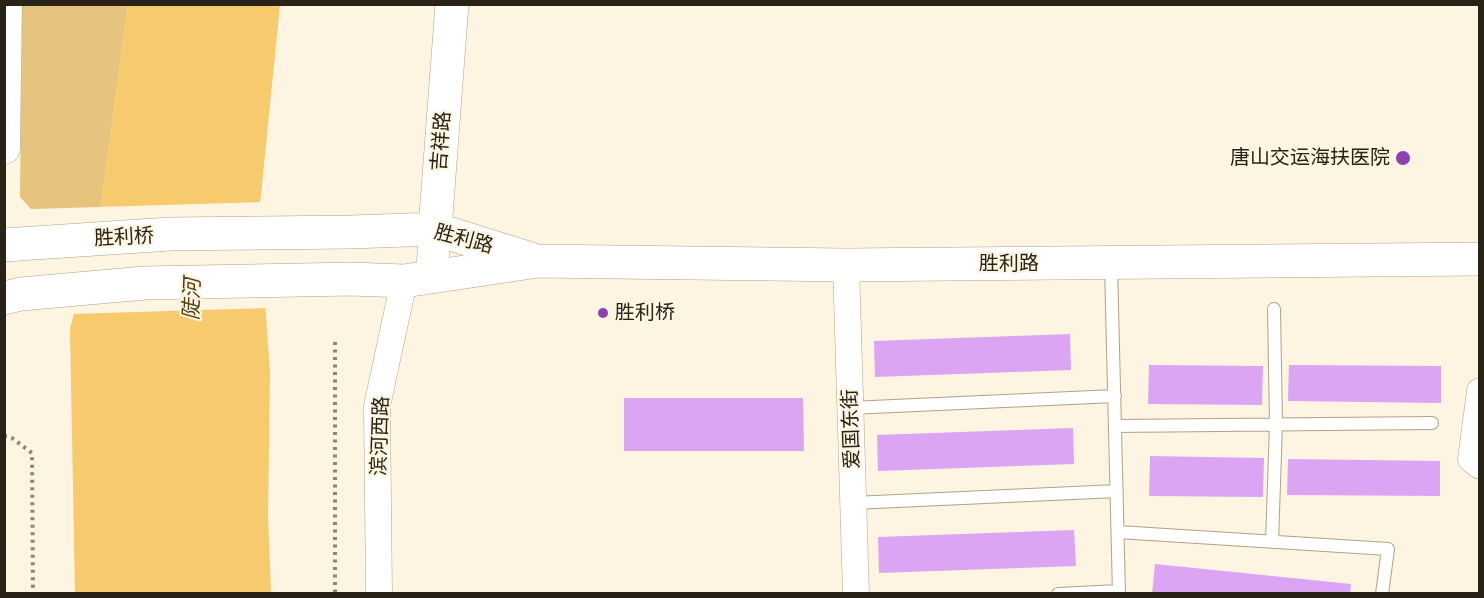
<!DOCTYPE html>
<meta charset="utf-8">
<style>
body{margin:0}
#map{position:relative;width:1484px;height:598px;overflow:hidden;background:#fdf4e2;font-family:Lato,sans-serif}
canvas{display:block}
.frame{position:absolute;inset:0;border:6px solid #282217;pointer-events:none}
</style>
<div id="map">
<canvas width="1484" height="598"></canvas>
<div class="frame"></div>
</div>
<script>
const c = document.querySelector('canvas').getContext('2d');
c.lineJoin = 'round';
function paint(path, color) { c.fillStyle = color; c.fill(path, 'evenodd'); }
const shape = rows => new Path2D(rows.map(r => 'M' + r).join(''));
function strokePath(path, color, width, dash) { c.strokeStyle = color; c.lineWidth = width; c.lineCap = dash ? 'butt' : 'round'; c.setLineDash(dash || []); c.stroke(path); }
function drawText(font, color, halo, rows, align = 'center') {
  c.font = font + ' Lato,"Noto Sans SC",sans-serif'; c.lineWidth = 4.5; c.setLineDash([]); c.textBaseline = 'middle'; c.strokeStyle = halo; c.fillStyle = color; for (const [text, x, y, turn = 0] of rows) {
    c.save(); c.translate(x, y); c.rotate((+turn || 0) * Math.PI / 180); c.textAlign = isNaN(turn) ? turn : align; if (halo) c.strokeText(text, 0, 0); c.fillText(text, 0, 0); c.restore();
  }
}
const green = shape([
 [22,5,128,5,101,207,31,209,20,197]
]);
const water = shape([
 [128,5,280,5,259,215,270,373,268,516,271,593,75,594,70,329,101,207]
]);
const pier = shape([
 [263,202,262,215,268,308,71,314,98,207]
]);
const building = shape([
 [1070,334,1071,370,875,377,874,341],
 [1149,365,1263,366,1262,405,1148,404],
 [1289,365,1441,366,1441,403,1288,401],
 [624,398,803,398,804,451,624,451],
 [1073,428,1074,464,878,471,877,435],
 [1150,456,1264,458,1263,497,1149,496],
 [1288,459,1440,461,1440,496,1287,495],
 [1074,530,1076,566,879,573,878,537],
 [1155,564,1351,584,1350,594,1152,594]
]);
const path = shape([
 [335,342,335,594],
 [4,436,12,438,32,453,33,594]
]);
const service = shape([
 [1111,265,1119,594],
 [850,408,1115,396],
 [1115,426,1432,423],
 [853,503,1117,491],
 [1118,532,1388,549,1382,594],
 [1272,542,1276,424,1274,309],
 [1058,594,1119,591]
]);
const minor = shape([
 [846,265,856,594],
 [1480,391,1471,459,1480,466],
 [379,594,377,406,404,281]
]);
const tertiary = shape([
 [4,148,6,4],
 [432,277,435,229]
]);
const secondary = shape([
 [435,229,452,4],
 [4,245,170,234,351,232,435,229,531,259],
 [4,298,21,294,145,283,352,279,404,281,538,261,846,265,1480,259]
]);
const markers = [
 [1403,158,8,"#8f40b0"],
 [603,313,6,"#8f40b0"]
];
const streetNames = [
 ["吉祥路",441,141,-86],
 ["胜利桥",124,237,-3],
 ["胜利路",464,239,15],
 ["胜利路",1009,264],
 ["爱国东街",851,429,-92],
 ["滨河西路",380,436,-88]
];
const poiNames = [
 ["唐山交运海扶医院",1390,158],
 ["胜利桥",615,313,"left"]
];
const waterNames = [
 ["陡河",192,299,-88]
];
paint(green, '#e7c47d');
paint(water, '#f7cb6d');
paint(pier, '#fdf4e2');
paint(building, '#dba5f4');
strokePath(service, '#b0a286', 14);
strokePath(minor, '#b0a286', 27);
strokePath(tertiary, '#b0a286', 33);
strokePath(secondary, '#b0a286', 34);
strokePath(path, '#8d8577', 4, [3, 4.5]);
strokePath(service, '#fff', 12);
strokePath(minor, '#fff', 26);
strokePath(tertiary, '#fff', 32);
strokePath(secondary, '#fff', 33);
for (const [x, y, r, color] of markers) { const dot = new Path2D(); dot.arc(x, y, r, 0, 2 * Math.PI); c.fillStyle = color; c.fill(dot); strokePath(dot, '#fdf4e2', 2); }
drawText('20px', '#282217', '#fdf4e2', streetNames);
drawText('20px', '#282217', '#fdf4e2', poiNames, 'right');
drawText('italic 21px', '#513f18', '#fdf4e2', waterNames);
</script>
